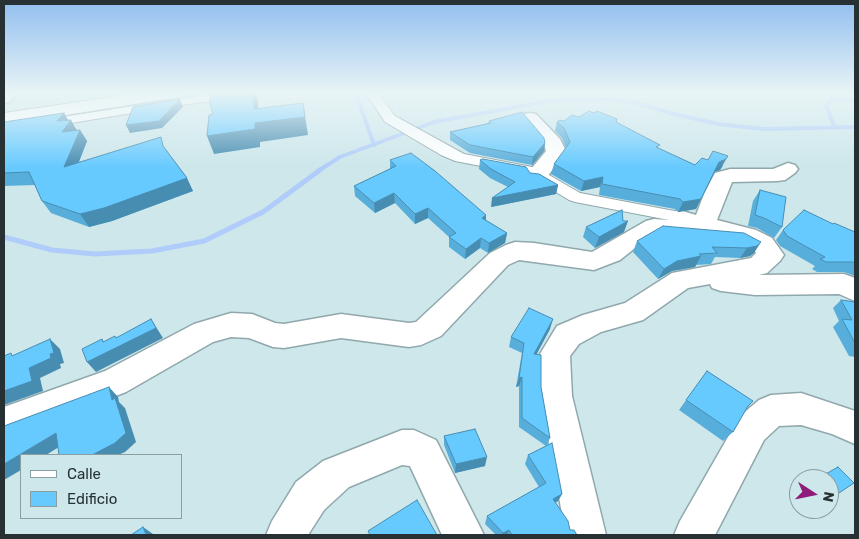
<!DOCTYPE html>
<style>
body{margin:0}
#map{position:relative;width:859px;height:539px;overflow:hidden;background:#cde7eb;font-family:Rubik,sans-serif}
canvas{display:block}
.frame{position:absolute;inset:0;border:5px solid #273133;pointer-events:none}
.legend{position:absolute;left:20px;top:454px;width:162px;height:65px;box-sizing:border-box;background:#cde7eb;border:1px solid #8b9ea1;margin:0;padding:6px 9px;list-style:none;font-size:15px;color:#273133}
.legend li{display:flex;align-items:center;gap:10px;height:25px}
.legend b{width:25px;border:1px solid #8b9ea1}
.north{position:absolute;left:789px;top:469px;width:50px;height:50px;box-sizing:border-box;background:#cde7eb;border:1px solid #8b9ea1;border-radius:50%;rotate:101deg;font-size:14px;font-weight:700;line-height:20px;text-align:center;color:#273133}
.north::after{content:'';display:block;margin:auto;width:18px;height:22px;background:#8f1b7b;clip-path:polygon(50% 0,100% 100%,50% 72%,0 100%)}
</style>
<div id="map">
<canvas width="859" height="539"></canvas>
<div class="frame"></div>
<ul class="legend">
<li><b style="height:6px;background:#fff"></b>Calle</li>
<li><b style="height:14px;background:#66caff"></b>Edificio</li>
</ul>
<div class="north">N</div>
</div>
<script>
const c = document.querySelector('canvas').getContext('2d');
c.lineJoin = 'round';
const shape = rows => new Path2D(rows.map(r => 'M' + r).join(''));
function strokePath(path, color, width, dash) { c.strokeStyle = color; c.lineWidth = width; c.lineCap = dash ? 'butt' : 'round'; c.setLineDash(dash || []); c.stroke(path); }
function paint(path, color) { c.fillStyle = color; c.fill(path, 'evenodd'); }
const streamFar1 = shape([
 [356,94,374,145],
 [835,128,826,106,832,99,855,100],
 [318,171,340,157,434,122,549,101,604,99,634,102,670,113,718,124,763,129,855,127]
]);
const stream = shape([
 [4,237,52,250,95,254,152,251,204,241,263,212,320,170]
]);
const street = shape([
 [218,93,251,93,245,97,181,105,4,134,4,126,218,93],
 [366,93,378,93,395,116,464,154,537,168,580,193,669,210,675,211,677,215,675,219,669,220,575,202,569,200,528,175,455,161,441,155,385,122,366,93]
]);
const secondary = shape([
 [4,93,17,93,10,102,4,103,4,93],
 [530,113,536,114,560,139,566,151,545,180,537,181,529,180,526,175,546,151,544,145,521,118,524,114,530,113],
 [788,163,795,165,798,169,795,173,785,180,777,181,732,182,717,220,756,230,772,238,784,255,780,261,767,273,759,275,844,274,855,278,855,301,839,294,755,295,721,291,712,288,710,284,688,288,643,320,601,332,579,344,570,356,572,396,606,535,566,535,540,396,540,354,557,326,583,315,625,303,672,273,751,258,756,253,754,250,739,242,706,233,705,236,696,238,658,235,635,248,620,260,594,270,519,260,508,265,441,336,421,345,409,347,341,338,284,348,273,347,249,338,231,337,213,342,126,392,4,439,4,407,105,371,194,324,231,313,252,314,275,323,284,324,341,314,409,323,416,322,490,253,506,245,515,242,534,243,592,252,646,221,654,219,669,220,667,218,671,213,679,210,696,215,704,194,715,173,730,169,773,169,788,163],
 [801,393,855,411,855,444,832,434,801,425,779,426,764,440,715,535,674,535,680,521,740,416,759,400,771,395,801,393],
 [402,430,414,430,436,440,484,535,442,535,410,466,402,465,349,487,324,510,308,535,266,535,272,521,296,482,323,461,402,430]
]);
const highway = shape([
 [139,93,181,93,178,97,172,98,4,125,4,113,139,93]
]);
const wall = shape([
 [64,113,68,120,77,130,80,130,87,141,79,162,166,150,193,191,112,221,89,227,51,213,42,201,35,185,4,186,4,122],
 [489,121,545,143,544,151,532,165,470,153,450,140,450,132,488,123],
 [564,121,616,122,659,148,695,165,723,166,720,170,714,172,696,209,678,212,675,209,599,195,600,187,581,191,551,174,554,164,566,148,562,138,555,131,557,122],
 [390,160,486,215,486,220,507,233,505,243,488,253,480,248,465,259,449,247,449,237,428,218,415,224,395,203,375,213,355,196,354,186,390,169],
 [480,160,558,185,556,194,491,207,508,187,490,178,479,169],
 [760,190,782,227,774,238,757,228,748,226,753,201],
 [833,224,855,232,855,276,844,272,817,272,812,269,815,266,780,246,776,240,783,230],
 [586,227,624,232,595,248,583,237],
 [744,233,754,253,750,256,740,258,715,257,711,264,696,265,695,267,672,271,658,279,633,252,637,241],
 [841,300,855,302,855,357,849,356,833,327,839,321,833,308],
 [550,329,536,354,541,387,550,438,547,445,562,494,558,501,555,503,570,530,577,535,496,535,485,524,487,516,539,487,525,464,528,455,546,446,519,427,519,386,516,387,522,353,509,347,511,337],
 [707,371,753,401,747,408,733,432,723,441,679,410],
 [444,436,485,466,455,473,444,445],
 [838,467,854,483,829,499,829,479,818,479]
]);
const shadedWall = shape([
 [253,93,256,93,258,100,259,123,303,103,308,135,260,142,260,147,214,154,207,136,255,123],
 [180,99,183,107,162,128,130,133,126,125],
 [64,113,69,122,71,120,77,131,69,144,57,121],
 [80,130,87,141,72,179,64,167],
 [545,143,544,151,532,165,533,157],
 [728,156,720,170,713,172,719,162],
 [603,177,600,187,581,191,584,181],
 [187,178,193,191,112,221,89,227,80,214],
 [558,185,556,194,491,207,492,198],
 [394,193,395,203,375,213,374,203],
 [701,199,696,209,678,212,683,202],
 [428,208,428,218,415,224,415,214],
 [486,215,485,225,482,218],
 [628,221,624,232,595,248,599,237],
 [507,233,505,243,488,253,489,243],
 [481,238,480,248,465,259,466,249],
 [761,242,754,253,750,256,740,258,747,248],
 [701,256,695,267,672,271,658,279,664,269,677,261],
 [151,319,163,338,96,372,87,362,102,339,110,350,122,345],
 [553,319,550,329,532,363,534,354],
 [50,339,60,349,64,363,60,364,61,368,40,378,43,391,4,405,4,391,29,368,50,354],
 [522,377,519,386,516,387,519,378],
 [109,387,118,397,119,402,125,408,136,442,125,452,118,455,92,455,112,400],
 [56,433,67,442,46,455,21,455,21,470,4,480,4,464],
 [487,457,485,466,455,473,456,464],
 [562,494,558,501,549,506,553,499],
 [143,527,153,534,153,535,146,535],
 [509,530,507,535,502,535,503,533]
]);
const building = shape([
 [211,93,253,93,254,109,303,103,305,117,255,123,255,129,207,136,209,115,213,114,210,104,211,93],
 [180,99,159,121,126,125,133,107,180,99],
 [589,111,594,113,597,111,617,119,616,122,660,145,656,147,695,165,702,158,708,160,713,151,728,156,726,159,719,162,701,199,683,202,680,199,602,184,603,177,584,181,554,164,570,142,564,128,557,122,560,120,564,121,572,115,579,117,589,111],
 [522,112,544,138,545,143,533,157,470,145,450,132,491,123,489,121,522,112],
 [64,113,57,121,71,120,62,132,80,130,64,167,161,137,163,146,187,178,104,208,80,214,42,201,29,172,4,173,4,122,64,113],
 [411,153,435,171,486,215,482,218,507,233,489,243,481,238,466,249,449,237,456,233,428,208,415,214,394,193,374,203,354,186,396,166,390,160,411,153],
 [483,159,526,167,530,173,539,174,558,185,492,198,515,182,491,169,480,160,483,159],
 [760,190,786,197,782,227,764,218,755,215,760,190],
 [622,210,623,221,628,221,599,237,586,227,622,210],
 [804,210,833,224,834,223,855,232,855,263,853,262,826,262,820,259,825,257,787,236,783,230,804,210],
 [663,226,744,233,761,242,757,246,747,248,712,247,717,253,699,254,701,256,677,261,664,269,637,241,663,226],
 [841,300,855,302,855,343,842,319,852,320,841,300],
 [529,308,553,319,534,354,541,355,541,387,550,438,522,418,522,377,519,378,524,343,511,337,529,308],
 [151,319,156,328,87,362,82,349,102,339,103,342,115,336,116,338,151,319],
 [50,339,54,353,50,354,51,358,29,368,32,381,4,391,4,356,11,353,12,356,50,339],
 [707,371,753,401,748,406,733,432,686,400,707,371],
 [109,387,112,400,115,398,126,433,115,443,92,455,59,455,56,433,4,464,4,426,109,387],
 [475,429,487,457,456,464,444,436,475,429],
 [552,443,562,494,553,499,568,521,570,530,574,530,577,535,512,535,509,530,503,533,487,516,546,483,528,455,552,443],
 [838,467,854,483,830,499,829,497,829,480,824,475,838,467],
 [417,500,437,535,370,535,368,531,417,500],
 [143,527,146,535,131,535,143,527]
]);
strokePath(streamFar1, '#afccfa', 4);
strokePath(stream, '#afccfa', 5);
strokePath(street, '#90a8ac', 2);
strokePath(secondary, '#90a8ac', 3);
strokePath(highway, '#90a8ac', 2);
paint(street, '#fff');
paint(secondary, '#fff');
paint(highway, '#fff');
paint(wall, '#58aedb');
paint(shadedWall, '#478db2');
paint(building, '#66caff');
strokePath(building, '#478db2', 1);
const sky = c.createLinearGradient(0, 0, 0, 168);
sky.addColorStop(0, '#91beef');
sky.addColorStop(0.55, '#e8f4f6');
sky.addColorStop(1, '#e8f4f600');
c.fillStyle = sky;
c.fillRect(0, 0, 859, 168);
</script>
